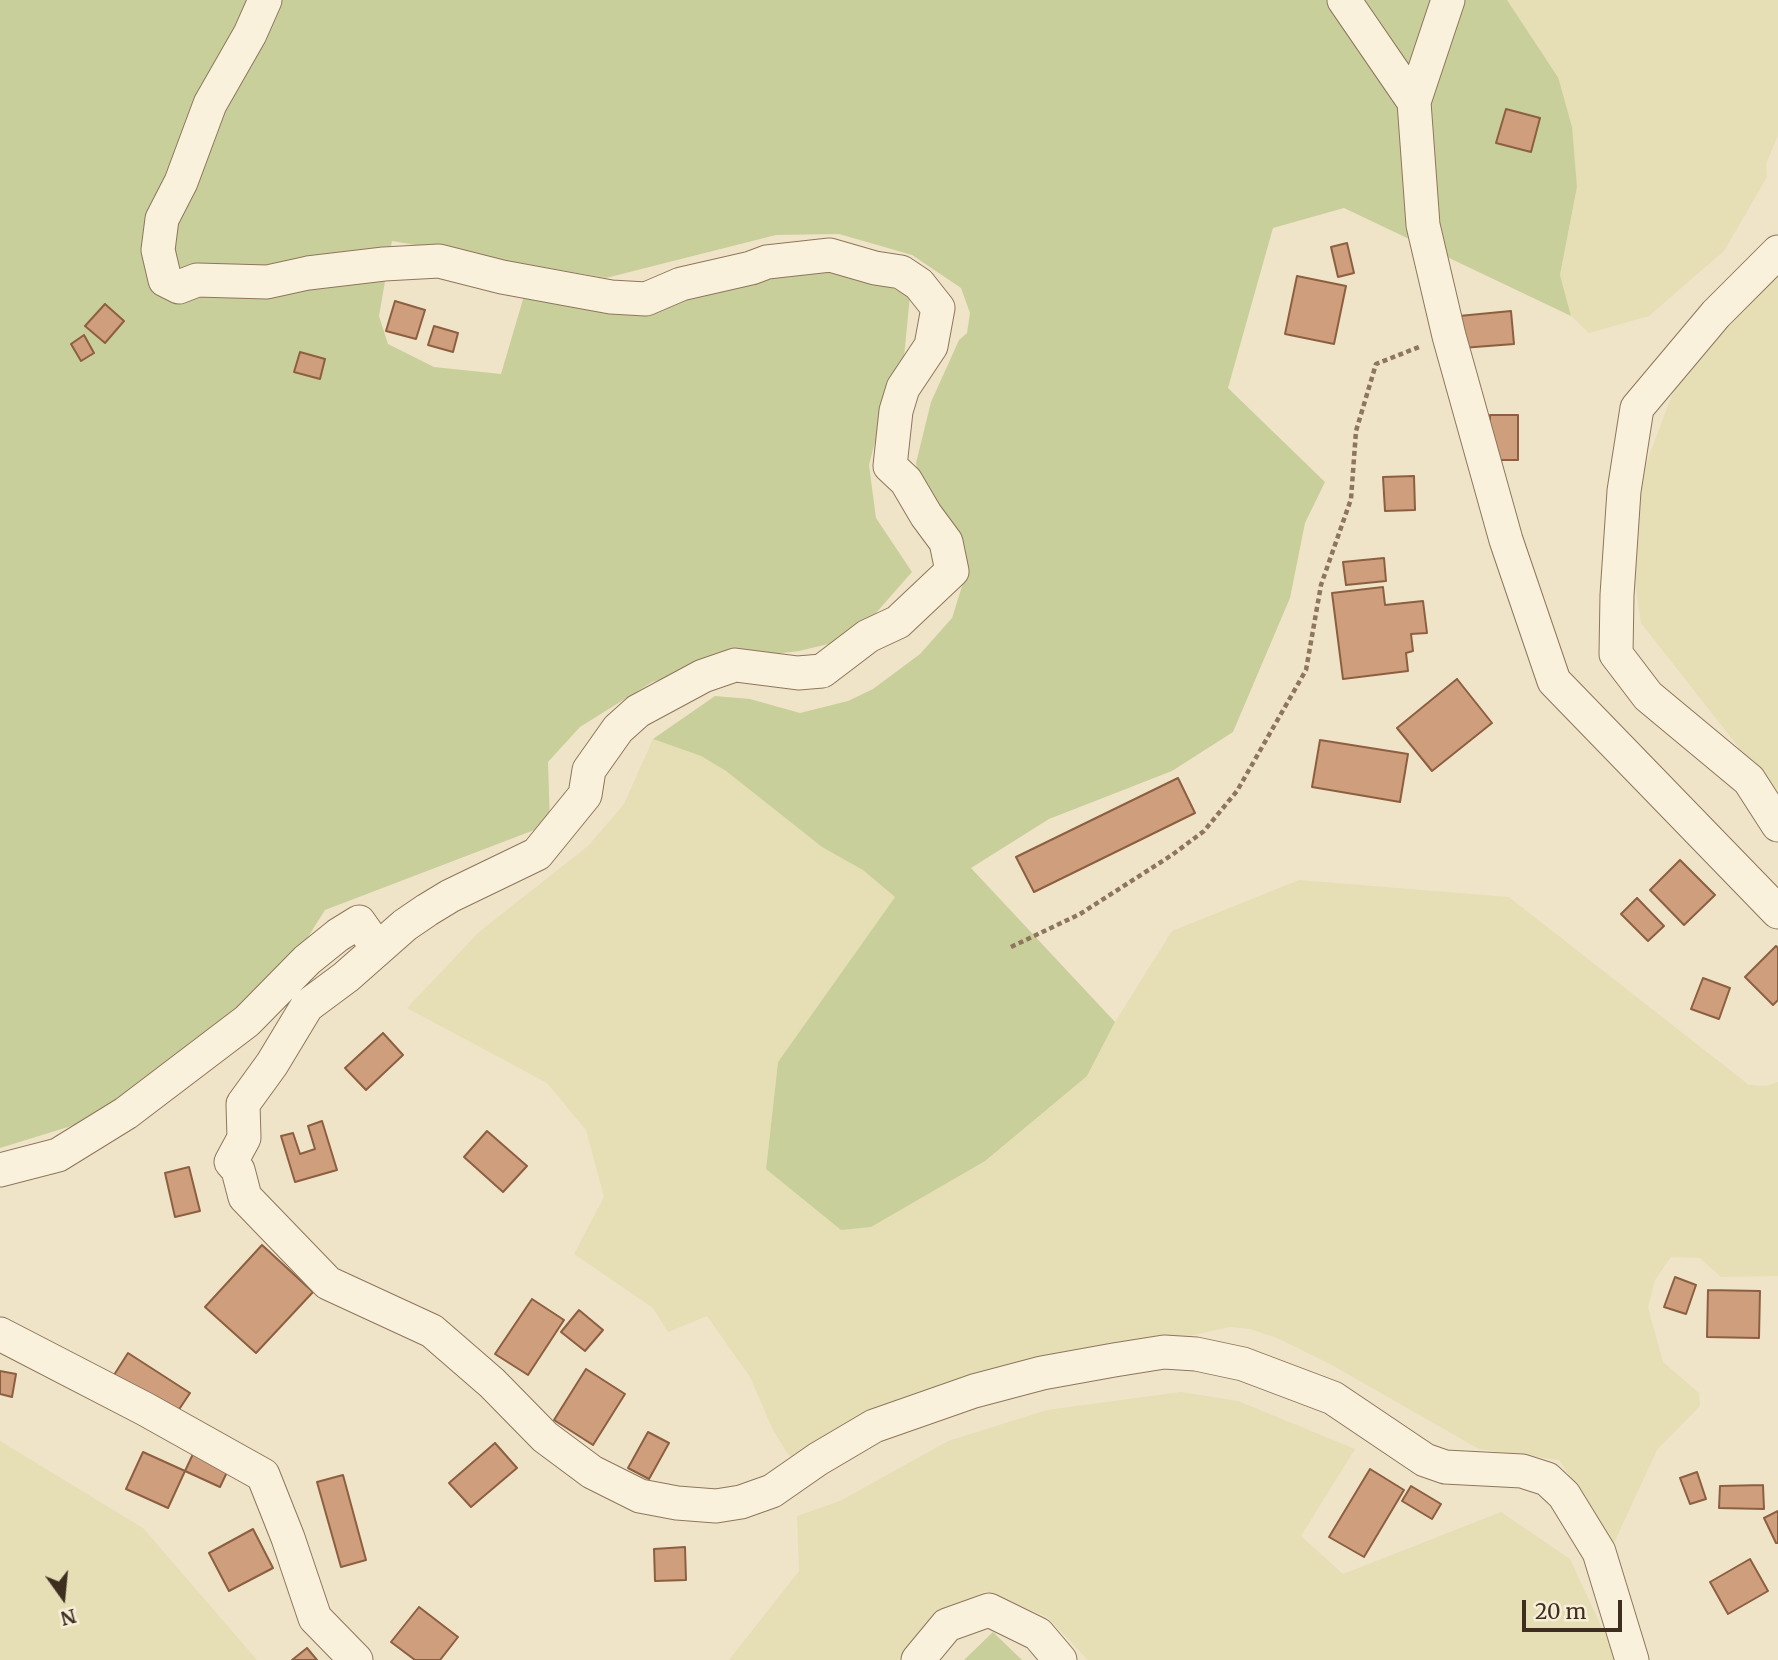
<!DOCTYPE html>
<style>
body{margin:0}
#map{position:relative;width:1778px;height:1660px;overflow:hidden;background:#f0e4c8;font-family:Merriweather,serif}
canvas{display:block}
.north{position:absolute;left:28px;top:1562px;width:70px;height:70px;-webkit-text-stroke:5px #f7eed8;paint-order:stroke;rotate:165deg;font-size:19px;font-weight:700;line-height:28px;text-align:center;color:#3d2e20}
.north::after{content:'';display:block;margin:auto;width:24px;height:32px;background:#3d2e20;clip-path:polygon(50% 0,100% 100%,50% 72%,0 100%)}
.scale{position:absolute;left:1522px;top:1600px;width:100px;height:32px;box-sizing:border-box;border:4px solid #3d2e20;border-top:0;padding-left:9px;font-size:21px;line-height:24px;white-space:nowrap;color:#3d2e20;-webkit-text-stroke:5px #f7eed8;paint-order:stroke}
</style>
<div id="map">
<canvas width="1778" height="1660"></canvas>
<div class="north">N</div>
<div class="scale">20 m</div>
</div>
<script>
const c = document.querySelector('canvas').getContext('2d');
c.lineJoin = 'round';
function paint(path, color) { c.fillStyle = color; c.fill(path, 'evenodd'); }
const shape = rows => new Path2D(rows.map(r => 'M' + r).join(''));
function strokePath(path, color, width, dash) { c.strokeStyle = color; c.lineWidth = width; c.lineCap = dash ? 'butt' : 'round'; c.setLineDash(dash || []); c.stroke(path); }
const farmland = shape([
 [1507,0,1778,0,1778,135,1766,164,1767,177,1724,251,1649,316,1589,333,1571,316,1560,275,1577,187,1558,76],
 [1778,278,1778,791,1762,777,1641,623,1625,519,1677,382,1739,306],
 [653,739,701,756,726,771,822,847,863,869,895,897,778,1062,766,1168,841,1230,1087,1076,1115,1022,1172,931,1299,880,1509,897,1749,1085,1766,1086,1778,1082,1778,1276,1721,1277,1700,1258,1671,1257,1655,1280,1648,1307,1663,1362,1699,1393,1700,1406,1657,1450,1614,1543,1559,1460,1479,1449,1330,1364,1277,1338,1250,1329,1230,1327,1151,1344,963,1395,805,1469,787,1453,772,1428,750,1377,707,1316,668,1332,653,1308,574,1254,604,1197,586,1130,547,1083,407,1008,479,932,588,846,624,804],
 [1181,1392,1238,1401,1355,1449,1301,1536,1343,1574,1501,1512,1570,1559,1617,1660,1088,1660,1047,1617,986,1591,941,1614,900,1660,729,1660,799,1571,797,1516,840,1501,948,1441,1047,1410],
 [0,1441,143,1528,257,1660,0,1660]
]);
const green = shape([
 [0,0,1507,0,1558,77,1572,127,1577,187,1560,275,1571,316,1344,208,1273,228,1228,388,1325,482,1305,523,1290,598,1233,732,1172,771,1049,819,971,868,1115,1022,1087,1076,985,1161,871,1227,841,1230,766,1169,778,1062,895,897,863,870,822,847,726,771,701,756,653,739,715,696,750,699,800,713,848,701,873,689,920,654,952,618,963,583,923,504,916,463,931,402,959,340,967,333,970,313,961,288,912,255,839,234,776,235,606,278,392,241,379,316,388,344,434,367,501,374,524,296,625,309,833,261,910,296,904,357,884,407,869,465,876,518,912,572,854,638,799,651,732,659,652,682,580,727,548,762,550,824,325,910,255,1021,94,1119,0,1148],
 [993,1632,1022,1660,964,1660]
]);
const building = shape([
 [1506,109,1540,118,1531,152,1496,143,1506,109],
 [1347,243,1354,273,1338,277,1331,247,1347,243],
 [1297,276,1346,286,1334,344,1285,334,1297,276],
 [395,301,425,310,416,339,386,331,395,301],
 [105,304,124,321,105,343,85,326,105,304],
 [1511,311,1514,344,1462,348,1459,316,1511,311],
 [434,326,458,333,453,352,428,345,434,326],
 [84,335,94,353,81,361,71,344,84,335],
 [300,352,325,359,320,379,294,372,300,352],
 [1490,415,1518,415,1518,460,1490,460,1490,415],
 [1414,476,1415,510,1385,511,1383,477,1414,476],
 [1384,558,1386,581,1346,585,1343,562,1384,558],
 [1383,587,1385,605,1423,601,1427,633,1411,634,1413,651,1406,653,1408,671,1343,679,1332,593,1383,587],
 [1457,679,1492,723,1432,771,1397,728,1457,679],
 [1320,740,1408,754,1400,802,1312,787,1320,740],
 [1178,778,1195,813,1034,892,1016,857,1178,778],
 [1680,860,1715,895,1684,925,1650,890,1680,860],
 [1637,898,1664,926,1648,941,1621,914,1637,898],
 [1776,946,1778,948,1778,1000,1773,1005,1745,977,1776,946],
 [1703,978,1730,988,1719,1019,1691,1009,1703,978],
 [383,1033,403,1055,366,1090,345,1068,383,1033],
 [322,1121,337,1170,295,1182,281,1136,293,1133,300,1154,315,1149,308,1126,322,1121],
 [487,1131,527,1166,503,1192,464,1157,487,1131],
 [189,1167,200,1211,175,1217,165,1173,189,1167],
 [262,1245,313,1292,256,1353,205,1307,262,1245],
 [1675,1277,1696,1285,1686,1314,1664,1307,1675,1277],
 [1708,1290,1760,1291,1759,1338,1707,1337,1708,1290],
 [532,1299,564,1320,528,1375,495,1354,532,1299],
 [579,1310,603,1330,585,1351,561,1332,579,1310],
 [128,1353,190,1393,176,1414,114,1375,128,1353],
 [586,1369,625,1394,593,1445,554,1420,586,1369],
 [0,1371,16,1374,12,1397,0,1394,0,1371],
 [648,1432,669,1443,649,1479,628,1468,648,1432],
 [495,1443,517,1468,471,1507,449,1483,495,1443],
 [143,1452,185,1471,168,1508,126,1489,143,1452],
 [193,1454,228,1470,220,1487,185,1471,193,1454],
 [1370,1469,1404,1490,1364,1557,1329,1537,1370,1469],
 [1697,1472,1706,1499,1690,1504,1680,1478,1697,1472],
 [343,1475,366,1560,341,1567,317,1482,343,1475],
 [1763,1485,1764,1509,1719,1508,1720,1486,1763,1485],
 [1411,1486,1441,1504,1432,1519,1402,1501,1411,1486],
 [1778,1511,1778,1543,1776,1543,1764,1518,1778,1511],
 [253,1529,273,1568,229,1591,209,1553,253,1529],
 [685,1547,686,1580,655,1581,654,1549,685,1547],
 [1750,1559,1768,1591,1728,1614,1710,1582,1750,1559],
 [419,1607,458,1637,440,1660,415,1660,391,1642,419,1607],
 [307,1648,317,1660,292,1660,307,1648]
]);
const path = shape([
 [1011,947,1080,914,1172,855,1204,831,1237,791,1306,670,1321,585,1351,499,1356,431,1376,364,1419,347]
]);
const minor = shape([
 [265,0,250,34,210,104,181,182,162,219,158,250,165,280,179,287,197,280,267,282,308,273,384,264,439,261,502,277,567,289,611,297,646,299,681,284,751,268,767,262,830,255,875,268,901,272,919,284,938,308,931,346,903,388,896,411,890,466,906,481,926,515,946,542,952,571,898,622,868,636,822,671,798,673,735,665,703,676,638,711,618,729,589,770,585,795,537,854,450,896,427,910,405,925,346,977,307,1006,272,1064,243,1104,244,1138,231,1162,238,1170,245,1197,328,1283,432,1331,492,1383,545,1437,592,1472,640,1496,677,1503,716,1506,741,1502,772,1491,818,1459,874,1426,974,1391,1042,1373,1114,1360,1164,1352,1196,1354,1243,1364,1333,1398,1425,1460,1445,1467,1522,1471,1547,1479,1564,1495,1599,1552,1632,1660],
 [1344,0,1414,102],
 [1448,0,1414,102,1423,225,1449,336,1506,540,1554,681,1778,912],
 [1778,252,1716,314,1637,408,1624,491,1617,595,1616,654,1648,696,1749,780,1778,825],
 [0,1170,58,1155,126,1113,247,1021,307,960,338,935,359,922,378,949],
 [0,1334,145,1409,263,1475,288,1538,315,1618,356,1660],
 [918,1660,947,1625,989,1610,1038,1634,1060,1660]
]);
paint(farmland, '#e6deb5');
paint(green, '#c9cf9b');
paint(building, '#cf9f7d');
strokePath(building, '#8d5f41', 2);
strokePath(minor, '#8d765c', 35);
strokePath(path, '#8d765c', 4.5, [5, 3.5]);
strokePath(minor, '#faf1dc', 33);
</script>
